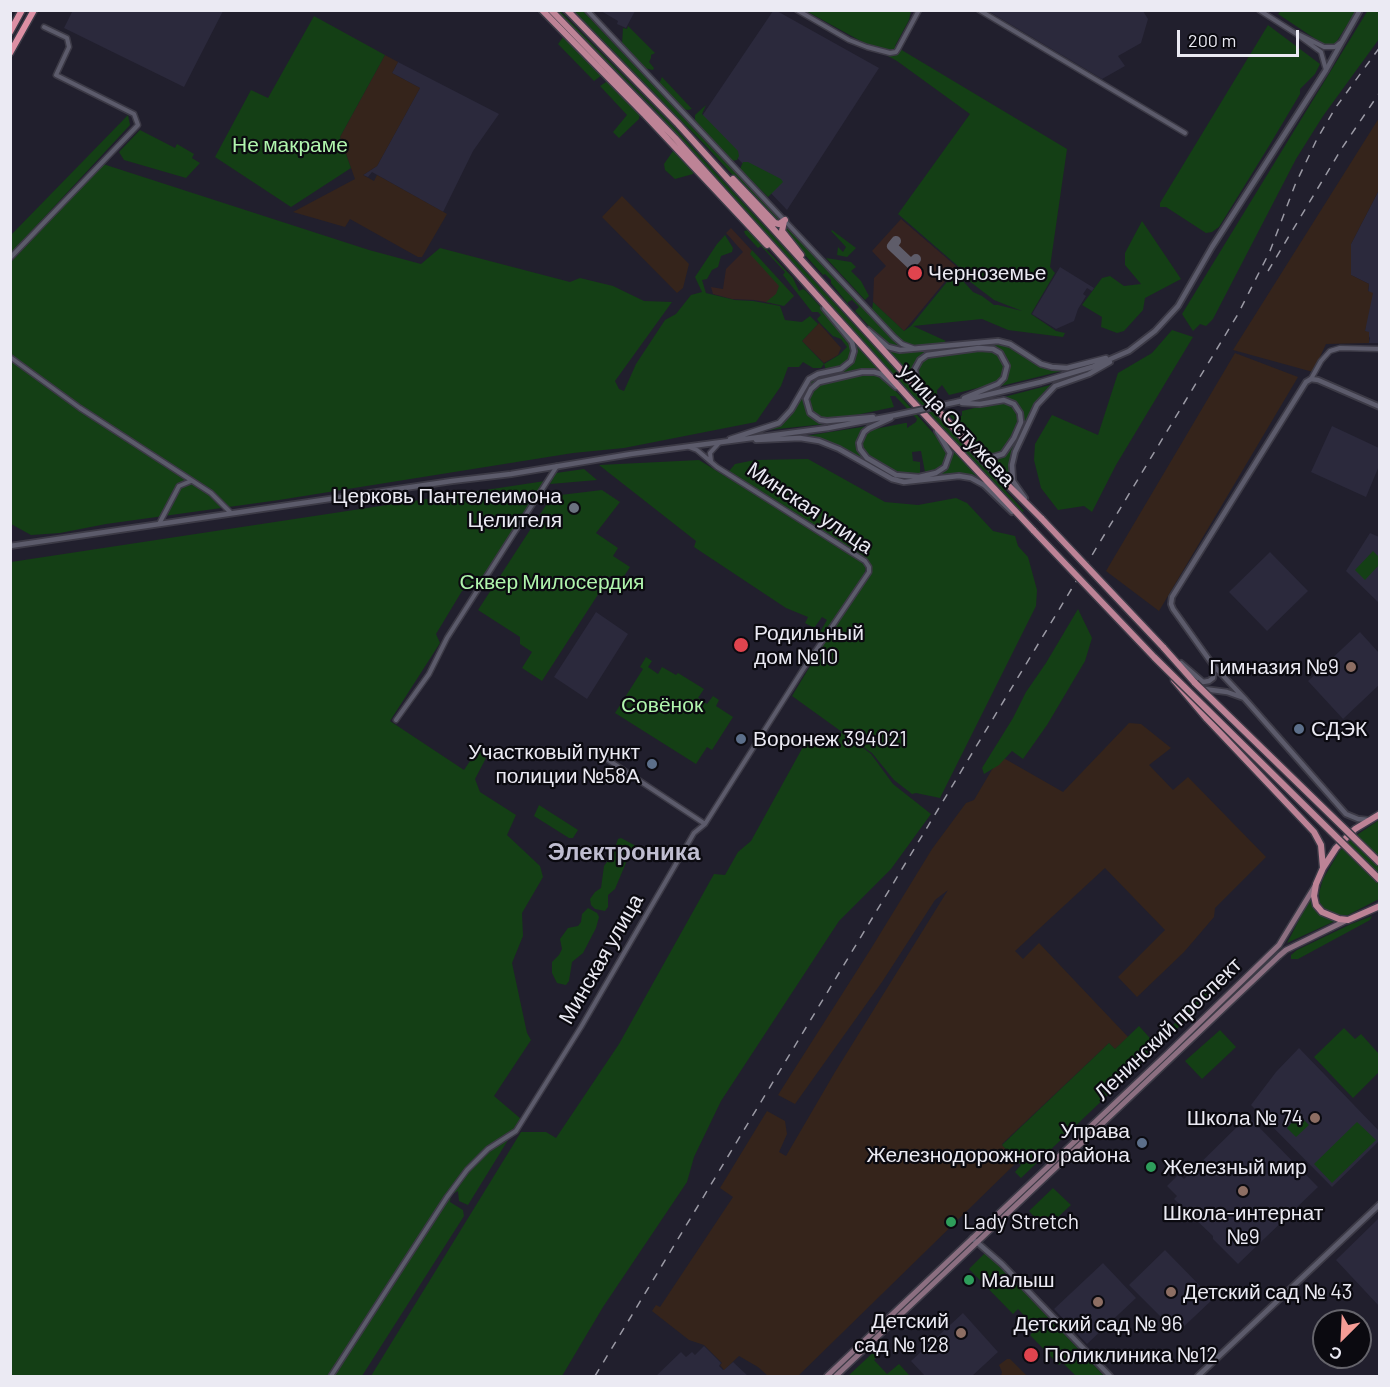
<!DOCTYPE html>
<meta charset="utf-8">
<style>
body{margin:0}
#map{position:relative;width:1390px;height:1387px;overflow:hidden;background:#211f2d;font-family:Barlow,sans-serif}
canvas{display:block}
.frame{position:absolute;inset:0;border:12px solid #ebeaf3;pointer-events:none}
.north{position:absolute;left:1312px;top:1309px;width:60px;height:60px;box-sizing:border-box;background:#0b0a10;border:2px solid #65646b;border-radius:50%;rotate:204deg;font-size:16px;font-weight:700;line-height:24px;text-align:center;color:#ebeaf3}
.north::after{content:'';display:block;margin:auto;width:21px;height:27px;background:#f59c95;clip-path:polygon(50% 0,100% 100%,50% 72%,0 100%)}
.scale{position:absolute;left:1177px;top:30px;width:122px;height:27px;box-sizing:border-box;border:3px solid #ebeaf3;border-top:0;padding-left:8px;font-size:18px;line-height:21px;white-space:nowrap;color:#ebeaf3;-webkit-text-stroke:4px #0b0a10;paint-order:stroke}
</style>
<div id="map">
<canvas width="1390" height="1387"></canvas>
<div class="frame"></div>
<div class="north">С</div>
<div class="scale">200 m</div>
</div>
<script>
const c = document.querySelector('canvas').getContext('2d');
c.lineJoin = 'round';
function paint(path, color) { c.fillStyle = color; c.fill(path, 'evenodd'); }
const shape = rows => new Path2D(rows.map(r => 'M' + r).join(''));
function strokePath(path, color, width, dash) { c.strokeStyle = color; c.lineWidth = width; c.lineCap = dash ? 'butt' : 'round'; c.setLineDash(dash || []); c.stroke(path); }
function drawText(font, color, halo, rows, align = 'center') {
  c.font = font + ' Barlow,sans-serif'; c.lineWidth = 4.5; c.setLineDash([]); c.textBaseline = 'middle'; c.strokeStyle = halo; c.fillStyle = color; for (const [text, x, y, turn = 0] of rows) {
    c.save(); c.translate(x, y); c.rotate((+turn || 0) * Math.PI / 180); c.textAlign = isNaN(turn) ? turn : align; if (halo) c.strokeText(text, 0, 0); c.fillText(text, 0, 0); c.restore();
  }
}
const built = shape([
 [73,10,223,10,223,11,184,87,64,28],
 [601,11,635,11,626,28,617,24,618,21],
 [773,11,777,11,879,68,787,210,700,119],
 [988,11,1143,11,1148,19,1141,43,1118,56,1125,66,1102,79],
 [398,62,499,114,473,151,443,212,372,172,368,177,363,175,377,166,420,88,392,73],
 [1379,190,1379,343,1369,343,1370,338,1365,331,1369,284,1351,275,1351,244],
 [1060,267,1094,288,1092,291,1087,288,1083,294,1086,296,1078,309,1074,321,1056,329,1032,314],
 [1332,426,1379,448,1379,466,1366,497,1311,472],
 [1370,533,1379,537,1379,603,1346,571],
 [1270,552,1308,591,1267,631,1229,592],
 [596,612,628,634,587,699,554,677],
 [1360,632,1379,653,1379,685,1343,719,1308,681],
 [1299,1048,1379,1131,1379,1141,1332,1187,1251,1105,1276,1072],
 [1248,1116,1318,1187,1238,1264,1213,1239,1213,1236,1174,1199,1177,1196,1167,1186,1179,1174,1184,1179],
 [1379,1218,1379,1306,1336,1260],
 [1165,1250,1213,1299,1177,1333,1129,1285],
 [1103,1263,1136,1298,1087,1344,1054,1309],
 [963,1313,998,1352,972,1376,925,1376,911,1361],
 [704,1346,721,1363,719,1366,723,1370,733,1362,748,1376,656,1376,681,1352,686,1357,692,1352,695,1355]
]);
const industrial = shape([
 [385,55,398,62,392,73,420,88,377,166,363,175,374,181,377,175,447,214,422,257,418,257,350,219,345,227,293,212,355,179,340,137],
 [1379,118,1379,190,1351,244,1351,275,1369,284,1368,291,1373,293,1365,331,1369,332,1369,343,1326,344,1313,372,1233,350],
 [622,196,689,264,683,288,677,293,602,217],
 [819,323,841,348,838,355,824,363,802,341],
 [1235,353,1298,377,1159,611,1106,571],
 [1129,723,1141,724,1171,748,1149,765,1173,790,1188,777,1266,857,1215,908,1214,917,1184,952,1137,997,1118,977,1165,930,1105,868,1015,951,1023,959,1039,943,1128,1037,1115,1049,1109,1043,1002,1144,1016,1163,798,1376,768,1376,758,1367,739,1356,724,1370,720,1365,722,1363,704,1345,689,1340,652,1311,656,1305,660,1307,733,1197,720,1188,767,1111,785,1121,787,1134,779,1152,786,1156,835,1072,948,890,935,900,882,982,795,1104,778,1095,872,947,932,849,966,803,974,800,1000,756,1063,792],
 [1007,1359,1010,1359,1027,1376,1001,1376,1002,1372,999,1365]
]);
const medical = shape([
 [901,219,957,267,904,331,873,302,874,278,886,266,872,251],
 [731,228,794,296,783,305,754,300,732,299,713,294,711,287,723,289,726,269,743,252,726,233]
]);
const green = shape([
 [1281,10,1356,11,1335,44,1326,46,1278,14],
 [1368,10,1379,11,1379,39,1323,116,1296,159,1213,319,1206,326,1200,324,1193,331,1182,314],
 [557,11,560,11,672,125,1024,511,1022,512,934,419,655,110],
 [574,11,583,11,779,218,780,221,774,220,706,146],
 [806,11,911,11,909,20,895,46,1067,149,1050,267,1055,273,1031,314,1056,331,1065,333,1063,337,1008,330,982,319,913,326,946,341,940,344,912,346,900,340,874,313,872,310,873,302,904,331,911,326,955,272,973,292,982,296,994,305,998,305,1022,311,994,300,956,271,959,267,898,214,970,114,897,61],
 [314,16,385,55,340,137,351,168,291,207,215,157,251,90,268,98],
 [1268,25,1320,64,1315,74,1300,89,1300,94,1269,146,1219,227,1212,232,1206,233,1166,207,1160,207,1160,203],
 [628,26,655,53,651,55,651,58,649,62,654,68,653,70,644,68,622,44,623,28,627,29],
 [564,36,602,75,594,81,558,44],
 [662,77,692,109,688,110,683,109,659,84],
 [609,80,640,113,639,119,619,138,613,132,627,115,600,86],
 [706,105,702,114,738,151,739,156,737,160,732,161,695,122,695,115],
 [128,115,130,125,11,253,11,235],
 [140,130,175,148,177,144,194,154,192,158,200,163,186,178,124,160,119,152],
 [673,151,677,151,694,169,693,174,675,179,665,170,664,164],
 [743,162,748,162,781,179,783,182,768,197,740,169],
 [103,164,369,250,421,264,440,248,570,282,580,278,613,286,644,301,672,302,615,381,619,389,624,391,636,364,665,320,676,314,691,295,702,292,695,277,717,244,725,235,733,248,732,252,721,256,718,267,712,270,707,279,702,280,706,293,735,300,753,301,780,306,785,320,802,322,810,316,818,324,802,341,824,364,839,355,847,347,841,339,833,336,820,323,817,319,821,315,818,312,812,312,783,275,785,272,761,246,758,248,745,234,744,231,748,230,793,278,799,291,803,289,806,291,829,316,851,344,852,353,849,361,839,368,826,370,824,364,821,368,813,368,803,362,799,367,788,367,781,386,756,422,624,448,573,453,279,500,106,524,60,533,31,535,11,524,11,262],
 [1142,221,1181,279,1145,298,1143,310,1124,331,1117,333,1101,327,1102,317,1082,305,1102,278,1110,276,1124,286,1141,284,1125,265,1125,253],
 [787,226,894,340,906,348,891,346,878,336,855,311,859,307,852,300,848,302,848,304,831,283,831,280,825,274,823,275,785,233,784,227],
 [832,230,856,248,847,257,837,255,838,247,843,252,846,247,831,231],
 [752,250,794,296,784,306,766,302,776,294,779,286,750,254],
 [826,258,851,262,856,267,851,271,861,281,869,296,865,300],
 [1172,330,1193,337,1116,465,1092,512,1084,506,1058,510,1041,488,1034,460,1035,444,1052,415,1098,435,1118,373,1152,353],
 [854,341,883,373,868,369,831,375,817,380,807,390,803,403,811,418,825,424,768,430,778,425,788,417,812,380,822,375,839,372,851,365,856,354],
 [989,343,1003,344,1047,368,1062,371,1001,386,1008,374,1007,358,999,349,983,345,934,350,925,353,918,359,913,366,913,376,916,383,884,347,896,352,907,352],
 [977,350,994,352,1003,361,1004,372,1000,380,994,384,949,395,942,385,937,390,937,398,934,399,921,383,917,369,925,358,933,355],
 [868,373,876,374,886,380,942,443,947,455,941,468,925,472,921,451,912,452,913,461,920,462,920,473,898,474,868,456,862,448,861,442,870,430,905,423,907,423,907,428,916,422,917,419,895,396,890,396,894,407,856,415,829,419,821,418,811,412,809,398,818,385,829,381],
 [1054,384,1044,392,1034,406,1012,454,1010,476,1013,487,985,458,996,459,1007,454,1021,427,1023,416,1020,408,1016,403,1004,397],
 [1004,403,1014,409,1018,420,1006,448,997,454,989,455,982,451,949,415,962,416,962,411,986,405],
 [868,426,861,433,858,440,859,452,870,463,892,476,912,480,941,473,947,468,952,457,950,446,983,482,971,476,962,475,912,481,897,480,831,443,805,436],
 [808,459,885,502,918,505,956,498,967,503,993,531,1015,536,1018,546,1028,557,1037,590,1036,606,940,798,916,793,912,794,894,780,872,753,845,734,871,754,893,784,931,814,891,869,839,921,721,1101,694,1157,687,1182,603,1307,562,1376,371,1376,521,1132,546,1132,556,1138,619,1044,714,874,725,875,738,852,751,841,809,736,813,735,834,743,842,732,792,696,827,638,868,576,871,568,867,559,862,555,860,559,866,566,864,577,825,636,820,632,827,620,822,617,814,628,805,623,808,617,786,608,694,547,696,541,599,465,699,460,725,476,735,464,755,460],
 [584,469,597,480,550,484,556,473],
 [545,481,478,584,462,591,436,634,440,643,390,721,464,770,476,752,484,749,486,758,475,779,480,792,516,815,507,835,540,866,543,877,522,913,523,936,512,963,527,1033,531,1040,494,1096,521,1119,468,1205,459,1201,458,1191,451,1195,450,1202,463,1210,464,1216,362,1376,11,1376,11,562],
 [602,490,620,502,596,533,618,548,613,556,630,567,621,581,610,576,542,681,522,668,532,652,520,644,520,637,478,610,552,496],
 [1373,551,1379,557,1379,565,1365,580,1355,570],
 [1078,609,1092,638,1085,661,1047,725,1023,759,1012,751,999,765,984,774,982,768,1013,718,1026,692,1046,663],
 [646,657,652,661,648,667,658,674,662,667,676,675,678,673,704,689,698,698,707,704,713,696,719,700,716,706,733,717,712,750,707,747,696,764,615,713,643,669,640,667],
 [539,805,578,830,573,838,569,838,534,816],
 [1379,820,1379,899,1348,915,1333,915,1326,911,1320,903,1319,893,1323,879,1339,852,1348,841],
 [621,838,638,847,638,849,628,858,615,889,608,895,608,907,605,911,595,909,591,905,590,899,595,892,601,888,604,866,613,854,618,839],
 [1311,897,1318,913,1335,921,1287,943],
 [588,908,597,913,599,917,596,928,583,953,572,962,569,981,566,985,557,983,552,973,552,962,559,955,562,949,560,939,568,928,578,926,581,922,582,914],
 [1372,916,1370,920,1359,926,1298,959,1291,959,1291,955,1297,950,1351,924],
 [1222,979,1225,983,1162,1043,1160,1039,1162,1036,1217,981],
 [1139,1026,1158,1047,1021,1178,1015,1172,1021,1165,1002,1145,1109,1043,1115,1049],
 [1344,1028,1355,1039,1361,1034,1379,1054,1379,1072,1353,1098,1314,1057],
 [1220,1030,1236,1047,1202,1079,1185,1061],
 [1299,1115,1309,1125,1296,1137,1287,1128],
 [1357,1122,1376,1140,1332,1183,1314,1164],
 [1053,1188,1071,1205,1045,1229,1029,1211],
 [986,1252,1104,1376,1076,1376,1062,1362,1059,1365,1030,1335,1036,1329,1031,1323,1018,1309,1013,1314,969,1269],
 [878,1348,882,1352,874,1360,887,1374,899,1364,909,1375,848,1376]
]);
const taxiway = shape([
 [896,241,892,246,911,264,916,259]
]);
const minor = shape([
 [587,10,894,337,902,344,913,348],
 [797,10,849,40,867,47,890,53,896,52,898,49,919,10],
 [979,10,1185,133],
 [1259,10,1295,33,1321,52,1326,70],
 [1298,34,1324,47,1335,47,1340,43],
 [10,258,138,125,134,114,56,75,69,47,67,38,44,27],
 [10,357,80,408,211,493,231,513],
 [1311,379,1321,361,1330,351,1340,348,1380,349],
 [711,461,710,453,719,443],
 [159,524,179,486,191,481],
 [396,720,429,674,447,638,557,466],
 [593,750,705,824],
 [331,1376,447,1197,467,1170,488,1149,516,1131,581,1027,694,833,705,824,802,671,869,572,869,567,865,561,717,467,697,450,689,447]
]);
const tertiary = shape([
 [868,330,888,347,900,350,998,341,1010,344,1041,364,1052,367,1067,368,1106,358],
 [922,391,916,378,915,369,920,360,927,355,979,348,993,349,1000,353,1007,366,1004,378,998,384,964,398],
 [957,402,1041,382,1092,367,1129,351,1155,331,1178,306,1212,247,1326,70,1360,10],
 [962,403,980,404,1004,400,1014,404,1020,413,1021,422,1014,438,1003,454,993,457,987,456,971,443],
 [873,417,827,421,820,420,810,413,806,399,811,389,819,382,862,372,874,372,881,374,896,387],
 [891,418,869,428,864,432,859,443,860,449,867,458,896,475,919,477,936,473,945,467,950,453,937,431],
 [730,439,779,423,791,410,809,379,818,374,841,369,851,361,854,351,852,342,824,308],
 [756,440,800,438,819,441,839,449,892,479,904,482,959,476,971,478,984,485,1012,512],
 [1025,498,1013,481,1012,465,1015,452,1037,405,1055,386,1089,374,1110,362],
 [10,546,452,481,511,474,631,454,828,428,896,415],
 [1181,663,1203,682,1209,681,1213,678,1214,668],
 [1204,689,1227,692,1244,698,1346,814,1358,819,1368,820],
 [1244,698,1213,665,1173,609,1171,604,1172,597,1306,382,1311,379,1318,380,1380,407],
 [972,1238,1002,1264,1110,1376],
 [1198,1376,1380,1204]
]);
const secondary = shape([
 [827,1376,1168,1053,1279,945,1315,886],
 [836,1376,1279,956,1286,950,1347,920]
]);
const primary = shape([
 [542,10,645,115,767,245],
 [551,10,675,138,911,400,1034,531],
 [567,10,678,124,982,459,1042,519],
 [733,179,775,223,779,224,785,220],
 [784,221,782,231,801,255],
 [1163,647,1195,683],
 [1174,680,1207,719,1314,832,1321,845,1323,868],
 [1380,814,1355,829,1336,848,1323,868,1316,884,1314,896,1316,905,1322,912,1339,919,1348,920,1380,906]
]);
const trunk = shape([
 [10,32,22,10],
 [10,53,34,10]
]);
const rail = shape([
 [1268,271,1342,148,1380,92],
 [595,1376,1238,314,1270,251,1295,185,1317,139,1336,107,1380,47]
]);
const tertiaryBridge = shape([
 [896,415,957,402]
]);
const primaryBridge = shape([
 [1042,519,1163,647],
 [1034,531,1154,657,1380,880],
 [1195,683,1380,863]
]);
const markers = [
 [915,273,8,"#e0444e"],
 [574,508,6,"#6b7280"],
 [741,645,8,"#e0444e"],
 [1351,667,6,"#8d6e63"],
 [1299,729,6,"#5c6f8a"],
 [741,739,6,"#5c6f8a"],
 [652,764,6,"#5c6f8a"],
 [1315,1118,6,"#8d6e63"],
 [1142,1143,6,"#5c6f8a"],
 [1151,1167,6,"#2e9e5b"],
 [1243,1191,6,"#8d6e63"],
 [951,1222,6,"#2e9e5b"],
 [969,1280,6,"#2e9e5b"],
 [1171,1292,6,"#8d6e63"],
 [1098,1302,6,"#8d6e63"],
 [961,1333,6,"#8d6e63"],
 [1031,1355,8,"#e0444e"]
];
const parkNames = [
 ["Не макраме",290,145],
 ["Сквер Милосердия",552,582],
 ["Совёнок",662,705]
];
const poiNames = [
 ["Черноземье",928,273],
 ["Церковь Пантелеимона",562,496,"right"],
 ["Целителя",562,520,"right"],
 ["Родильный",754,633],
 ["дом №10",754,657],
 ["Гимназия №9",1339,667,"right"],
 ["СДЭК",1311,729],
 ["Воронеж 394021",753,739],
 ["Участковый пункт",640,752,"right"],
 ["полиции №58А",640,776,"right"],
 ["Школа № 74",1303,1118,"right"],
 ["Управа",1130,1131,"right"],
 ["Железнодорожного района",1130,1155,"right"],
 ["Железный мир",1163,1167],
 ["Школа-интернат",1243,1213,"center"],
 ["№9",1243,1237,"center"],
 ["Lady Stretch",963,1222],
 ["Малыш",981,1280],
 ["Детский сад № 43",1183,1292],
 ["Детский",949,1321,"right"],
 ["сад № 128",949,1345,"right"],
 ["Детский сад № 96",1098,1324,"center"],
 ["Поликлиника №12",1044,1355]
];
const streetNames = [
 ["улица Остужева",957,425,47],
 ["Минская улица",810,508,34],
 ["Минская улица",601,959,-60],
 ["Ленинский проспект",1168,1029,-44]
];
const quarterNames = [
 ["Электроника",624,852]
];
paint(built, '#2b293c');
paint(industrial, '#35241b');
paint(medical, '#362320');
paint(green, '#143f15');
strokePath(taxiway, '#5e5c69', 10);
strokePath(minor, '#3c3a46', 7);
strokePath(tertiary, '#3c3a46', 8);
strokePath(secondary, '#3c3a46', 8);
strokePath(primary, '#3c3a46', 9);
strokePath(trunk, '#3c3a46', 9);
strokePath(minor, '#5c5b6b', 4);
strokePath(tertiary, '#5c5b6b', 4.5);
strokePath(secondary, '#8c6f81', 5);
strokePath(primary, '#bd8396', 6);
strokePath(trunk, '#dd90a4', 6);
strokePath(rail, '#9b9aa5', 1.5, [8, 8]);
strokePath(tertiaryBridge, '#3c3a46', 8, []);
strokePath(primaryBridge, '#3c3a46', 9, []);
strokePath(tertiaryBridge, '#5c5b6b', 4.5);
strokePath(primaryBridge, '#bd8396', 6);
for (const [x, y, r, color] of markers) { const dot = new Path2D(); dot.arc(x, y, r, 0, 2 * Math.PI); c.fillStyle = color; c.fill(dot); strokePath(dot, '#0b0a10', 2); }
drawText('21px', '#b0f5ad', '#0b0a10', parkNames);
drawText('21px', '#ebeaf3', '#0b0a10', poiNames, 'left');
drawText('21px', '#ebeaf3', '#0b0a10', streetNames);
drawText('bold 24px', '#bfbdd0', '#0b0a10', quarterNames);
</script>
